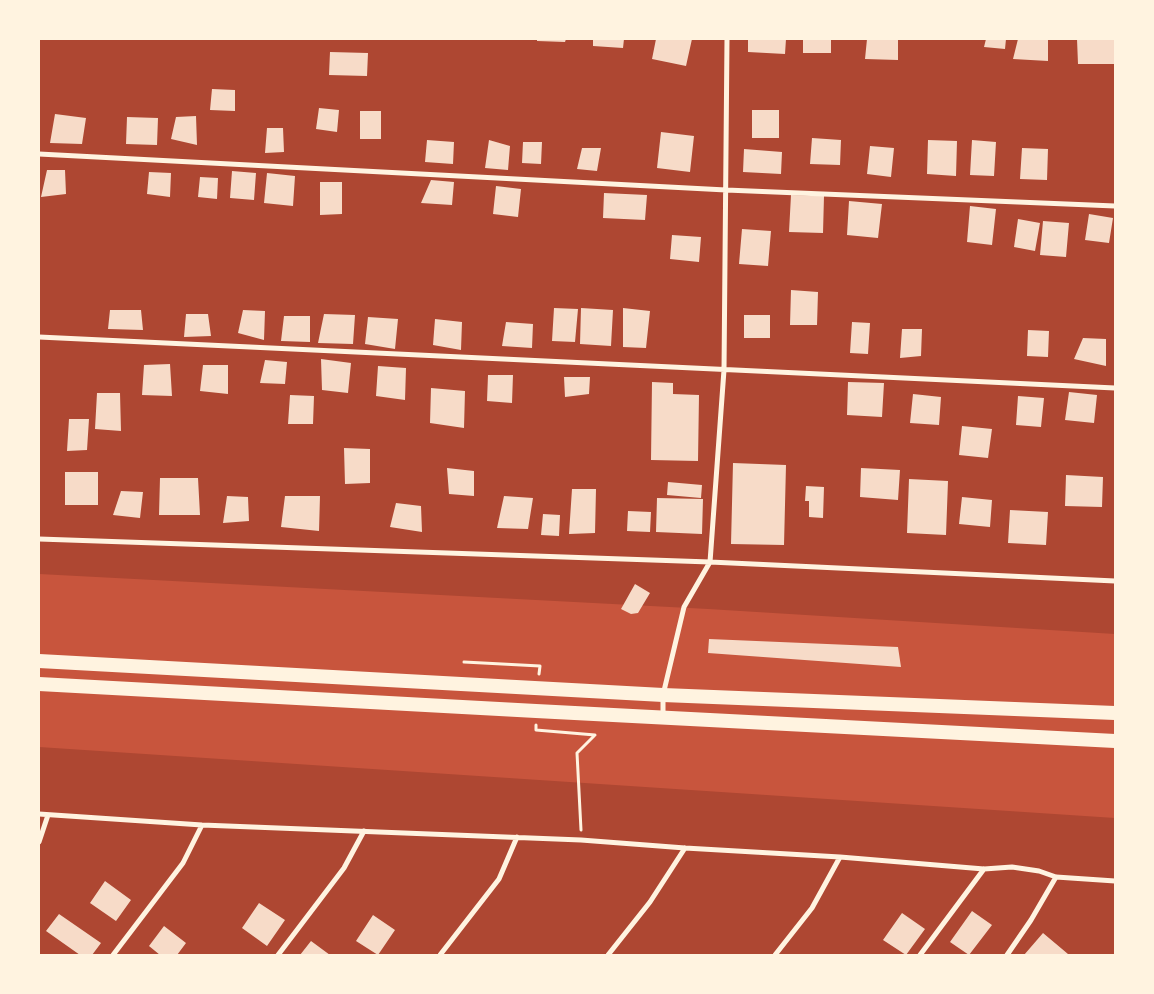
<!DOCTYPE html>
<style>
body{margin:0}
#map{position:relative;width:1154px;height:994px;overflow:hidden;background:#c8553d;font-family:Raleway,sans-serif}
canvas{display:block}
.frame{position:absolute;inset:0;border:40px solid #fff3e0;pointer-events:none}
</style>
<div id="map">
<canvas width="1154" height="994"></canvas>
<div class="frame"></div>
</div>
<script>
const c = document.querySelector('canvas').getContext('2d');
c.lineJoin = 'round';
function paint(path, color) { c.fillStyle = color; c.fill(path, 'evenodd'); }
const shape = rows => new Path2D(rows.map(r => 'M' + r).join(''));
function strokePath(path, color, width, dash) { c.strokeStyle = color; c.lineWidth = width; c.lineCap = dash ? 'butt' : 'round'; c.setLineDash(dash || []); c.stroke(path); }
const green = shape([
 [39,39,1115,39,1115,634,708,609,39,574],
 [39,747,1115,818,1115,955,39,955]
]);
const building = shape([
 [537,39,566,39,565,42,537,41],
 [593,39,624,39,623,48,593,46],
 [656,39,692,39,686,66,652,59],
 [748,39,786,39,785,54,748,52],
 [803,39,831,39,831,53,803,53],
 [867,39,898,39,898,60,865,59],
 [986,39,1006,39,1005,49,984,47],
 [1018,39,1048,39,1048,61,1013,59],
 [1077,39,1115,39,1114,64,1078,64],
 [330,52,368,53,367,76,329,75],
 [212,89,235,90,235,111,210,110],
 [319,108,339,110,337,132,316,129],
 [752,110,779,110,779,138,752,138],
 [360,111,381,111,381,139,360,139],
 [55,114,86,118,82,144,50,143],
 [196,116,197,145,171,139,176,117],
 [127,117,158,118,157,145,126,144],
 [267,128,283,128,284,152,265,153],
 [661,132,694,136,690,172,657,168],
 [812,138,841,140,840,165,810,164],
 [427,140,454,142,453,164,425,162],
 [489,140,510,146,508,170,485,168],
 [928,140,957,141,956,176,927,174],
 [972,140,996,142,994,176,970,175],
 [523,142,542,142,541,164,522,163],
 [870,146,894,148,891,177,867,174],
 [582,148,601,148,597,171,577,169],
 [1022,148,1048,149,1047,180,1020,179],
 [744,149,782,152,781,174,743,172],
 [47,170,65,170,66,194,41,197],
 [232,171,256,173,254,200,230,198],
 [149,172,171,173,170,197,147,194],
 [267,173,295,176,293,206,264,203],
 [200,177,218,178,217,199,198,197],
 [431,180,454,182,452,205,421,203],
 [320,182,342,182,342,214,320,215],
 [496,186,521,189,518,217,493,214],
 [604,193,647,195,645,220,603,218],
 [791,195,824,196,823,233,789,232],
 [849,201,882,204,878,238,847,235],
 [970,206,996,209,992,245,967,242],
 [1089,214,1113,218,1109,243,1085,240],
 [1018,219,1040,223,1035,251,1014,247],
 [1043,221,1069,223,1066,257,1040,255],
 [742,229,771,231,768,266,739,264],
 [672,235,701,237,699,262,670,259],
 [791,290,818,292,817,325,790,325],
 [554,308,578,309,575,342,552,341],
 [581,308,613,310,611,346,580,344],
 [623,308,650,311,646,348,623,347],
 [110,310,141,310,143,330,108,329],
 [243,310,265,311,264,340,238,333],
 [186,314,208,314,211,336,184,337],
 [324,314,355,315,353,344,318,343],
 [744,315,770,315,770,338,744,338],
 [284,316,310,316,310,342,281,341],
 [368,317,398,319,395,349,365,344],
 [435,319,462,322,461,350,433,345],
 [506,322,533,324,532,348,502,346],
 [852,322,870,323,868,354,850,353],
 [902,329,922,329,921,356,900,358],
 [1028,330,1049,331,1048,357,1027,356],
 [1083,338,1106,339,1106,366,1074,359],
 [321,359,351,363,348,393,322,390],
 [265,360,287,362,285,384,260,383],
 [170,364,172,396,142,395,144,365],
 [203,365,228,365,228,394,200,391],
 [378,366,406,368,405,400,376,396],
 [488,375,513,375,512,403,487,401],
 [564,377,590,377,589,394,565,397],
 [652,382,673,383,673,394,699,395,698,461,651,460],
 [848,382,884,383,882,417,847,415],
 [431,388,465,391,464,428,430,423],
 [1069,392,1097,395,1094,423,1065,420],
 [97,393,120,393,121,431,95,429],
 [913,394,941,397,939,425,910,423],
 [290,395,314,396,313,424,288,424],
 [1018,396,1044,398,1041,427,1016,425],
 [69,419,89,419,87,450,67,451],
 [962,426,992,429,988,458,959,455],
 [344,448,370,449,370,483,345,484],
 [733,463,786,465,784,545,731,544],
 [447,468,474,471,474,496,449,494],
 [861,468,900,470,898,500,860,497],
 [65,472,98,472,98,505,65,505],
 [1066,475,1103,477,1102,507,1065,506],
 [160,478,198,478,200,515,159,515],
 [909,479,948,481,946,535,907,533],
 [668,482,702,485,701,498,667,495],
 [806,486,824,487,823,518,809,517,809,501,805,501],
 [572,489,596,489,595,533,569,534],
 [121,491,143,492,140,518,113,515],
 [227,496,248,497,249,521,223,523],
 [285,496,320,496,319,531,281,527],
 [504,496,533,498,528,529,497,528],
 [962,497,992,500,990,527,959,524],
 [657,498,703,499,702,534,656,532],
 [396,503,421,506,422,532,390,527],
 [1010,510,1048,512,1046,545,1008,543],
 [628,511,651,512,650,532,627,531],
 [543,514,560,515,559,536,541,535],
 [635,584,650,593,638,613,631,614,621,609],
 [709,639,898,647,901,667,708,653],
 [105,881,131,900,116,921,90,903],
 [259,903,285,920,267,946,242,928],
 [972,911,992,925,969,955,950,942],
 [902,913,925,929,906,955,883,940],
 [59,914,101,943,92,955,80,955,46,931],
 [373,915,395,930,378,955,356,941],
 [164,926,186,943,177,955,160,955,149,946],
 [1043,933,1068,954,1067,955,1024,955],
 [311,941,330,955,300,955]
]);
const path = shape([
 [464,662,540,666,539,674],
 [536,725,536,730,595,735],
 [581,830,577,753,594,736]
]);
const minor = shape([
 [39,154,726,190,1115,206],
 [39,337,1115,388],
 [39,539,710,562,1115,581],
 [663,716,663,695,684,607,710,562,724,370,727,39],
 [39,814,202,825,581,840,685,848,840,857,984,869,1012,867,1039,871,1056,877,1115,881],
 [39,842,48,815],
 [113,955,183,863,202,825],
 [278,955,344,868,364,831],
 [440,955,499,879,517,837],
 [608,955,650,902,685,848],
 [775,955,812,908,840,857],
 [920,955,984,869],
 [1007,955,1031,920,1056,877]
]);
const trunk = shape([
 [39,661,663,695,1115,713],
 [39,684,536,711,1115,741]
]);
paint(green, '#ae4732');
paint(building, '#f7dbc8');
strokePath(path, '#fff3e0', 3);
strokePath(minor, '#fff3e0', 5);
strokePath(trunk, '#fff3e0', 14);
</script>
